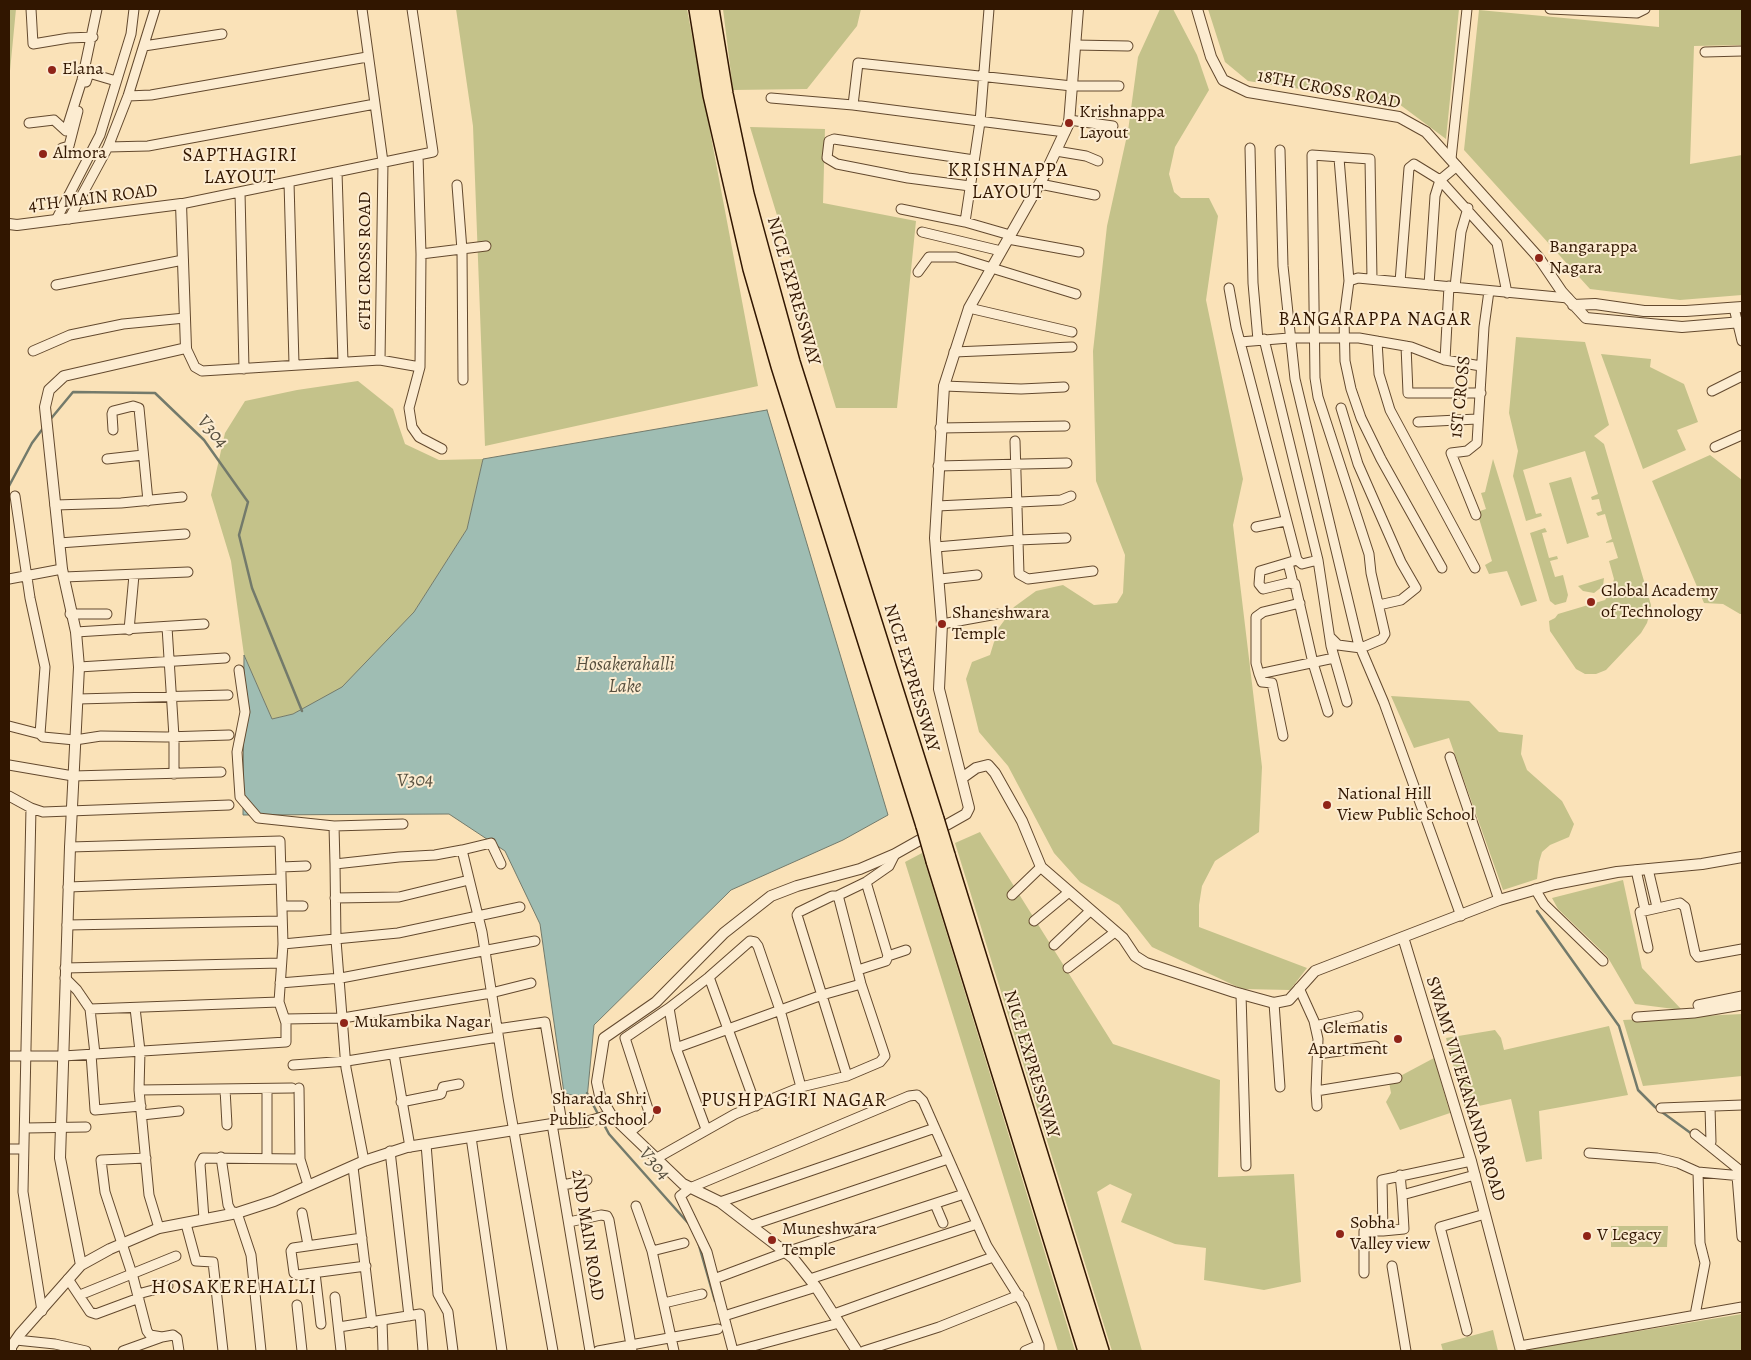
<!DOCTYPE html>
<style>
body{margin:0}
#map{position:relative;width:1751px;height:1360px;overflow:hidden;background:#fae2b8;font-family:Alegreya,serif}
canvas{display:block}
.frame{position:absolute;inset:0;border:10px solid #311600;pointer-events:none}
</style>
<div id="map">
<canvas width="1751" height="1360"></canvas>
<div class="frame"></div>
</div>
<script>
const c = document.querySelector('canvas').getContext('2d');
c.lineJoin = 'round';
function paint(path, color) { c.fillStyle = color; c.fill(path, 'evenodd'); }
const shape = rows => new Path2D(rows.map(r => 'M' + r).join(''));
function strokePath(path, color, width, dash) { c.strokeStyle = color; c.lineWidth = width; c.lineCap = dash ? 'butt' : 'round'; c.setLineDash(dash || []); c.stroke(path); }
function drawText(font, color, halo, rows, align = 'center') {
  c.font = font + ' Alegreya,serif'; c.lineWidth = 4; c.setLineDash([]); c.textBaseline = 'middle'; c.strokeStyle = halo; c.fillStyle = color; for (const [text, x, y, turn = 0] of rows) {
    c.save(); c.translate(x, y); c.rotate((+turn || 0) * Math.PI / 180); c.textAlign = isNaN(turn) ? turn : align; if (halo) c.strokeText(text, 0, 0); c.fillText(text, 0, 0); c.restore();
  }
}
const green = shape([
 [9,9,16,9,9,81],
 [456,9,687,9,758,386,485,446,473,126],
 [723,9,861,9,857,26,807,89,733,90],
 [1160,9,1173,9,1197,55,1209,90,1175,147,1169,174,1174,192,1181,198,1209,198,1218,216,1206,300,1243,479,1233,525,1262,767,1259,832,1215,861,1202,886,1199,905,1199,927,1307,968,1290,990,1242,989,1152,947,1119,905,1080,882,1054,853,1008,766,979,732,966,679,972,662,990,655,998,629,1014,607,1036,591,1063,585,1094,605,1117,603,1123,593,1125,555,1096,481,1093,351,1107,226,1128,131,1138,57],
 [1208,9,1459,9,1446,139,1399,104,1248,81,1225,62],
 [1659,9,1742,9,1742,45,1694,46,1690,164,1742,155,1742,295,1680,300,1590,289,1464,150,1479,10,1659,27],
 [750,127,825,129,823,203,916,221,897,408,836,408],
 [1516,337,1585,342,1609,425,1594,436,1604,444,1651,605,1650,612,1647,623,1641,633,1606,670,1596,674,1585,674,1576,669,1550,631,1549,621,1555,618,1558,614,1605,600,1610,593,1614,579,1609,561,1618,558,1613,542,1606,543,1606,542,1612,539,1605,514,1598,516,1596,513,1602,511,1599,499,1592,500,1591,497,1598,494,1585,451,1523,470,1536,514,1541,513,1542,516,1526,521,1513,476,1518,451,1509,413],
 [1601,354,1651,359,1650,367,1684,384,1698,422,1677,430,1686,450,1643,469],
 [358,381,393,409,405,444,439,460,483,459,467,529,414,612,342,688,293,714,272,719,244,655,231,561,211,495,225,433,245,401,297,390],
 [1710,455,1742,480,1742,614,1740,614,1723,604,1704,603,1652,481],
 [1493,459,1537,601,1521,606,1507,571,1489,574,1485,565,1492,561,1477,512,1486,509,1481,493,1485,492],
 [1571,477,1589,537,1567,544,1549,483],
 [1545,528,1547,532,1542,533,1549,558,1557,556,1558,559,1550,561,1555,577,1563,575,1568,595,1566,602,1555,605,1550,601,1530,533],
 [1604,578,1603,586,1594,593,1583,591,1578,586],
 [1391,696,1469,701,1499,732,1523,735,1521,754,1527,770,1562,801,1574,824,1569,837,1550,845,1542,852,1539,862,1537,879,1503,890,1449,738,1414,748],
 [980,832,1113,1044,1220,1080,1218,1177,1294,1174,1301,1282,1264,1290,1204,1280,1206,1248,1175,1244,1121,1222,1132,1194,1110,1184,1097,1192,1142,1351,1112,1351,955,843],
 [922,853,1075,1351,1058,1351,905,862],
 [1623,880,1642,968,1682,1010,1635,1004,1607,956,1558,909,1552,898],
 [1742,1014,1742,1076,1643,1086,1623,1020],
 [1609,1026,1628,1095,1539,1111,1542,1159,1526,1162,1511,1099,1465,1109,1446,1038,1495,1030,1501,1038,1504,1050],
 [1434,1058,1450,1113,1400,1130,1386,1102,1391,1093,1389,1082],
 [1611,1226,1668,1226,1667,1247,1611,1247],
 [1742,1314,1742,1351,1531,1351,1530,1349],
 [1493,1330,1498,1351,1443,1351,1441,1344]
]);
const water = shape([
 [767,410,888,815,843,840,731,890,594,1025,587,1099,564,1093,540,924,505,851,449,814,243,815,244,655,272,719,293,714,342,687,414,612,467,529,483,459,767,410]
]);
const stream = shape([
 [49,421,73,392,155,393,204,440,248,502,239,535,252,588,302,711],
 [9,486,32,443,44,427],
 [1537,911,1619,1026,1638,1090,1655,1107,1692,1134],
 [587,1093,598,1114],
 [602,1121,609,1134,689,1224],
 [698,1242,715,1301]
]);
const minor = shape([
 [31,9,33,44,69,38,93,37],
 [362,9,383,162,380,360],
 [1550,9,1637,13,1645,9],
 [1075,45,1128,46],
 [144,46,222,34],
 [1705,52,1742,51],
 [86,82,89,73,116,81],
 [128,96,151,95,367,57],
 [771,98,853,105,1065,132],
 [853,105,858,63,1072,86,1119,86],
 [1069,120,1113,126],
 [29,123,54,120,66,131,82,80,97,9],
 [108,147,148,146,375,104],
 [62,148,69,146,78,111],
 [1250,148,1253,283,1258,340],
 [1280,150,1283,266,1295,379,1358,642,1384,703,1461,916],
 [1056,151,1086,156,1098,161],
 [418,155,421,254,420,367,409,408,412,427,419,437,442,449],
 [1339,158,1349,281],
 [1451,159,1467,9],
 [337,172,343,362],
 [289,182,294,364],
 [1040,184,1095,195],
 [457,185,462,250,463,380],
 [970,186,908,178,837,164,827,158,829,141,834,139,974,160],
 [240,192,244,369],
 [181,204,433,152,412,9],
 [901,209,965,222,1010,235],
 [69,219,108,147,128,96,155,9],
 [56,220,100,135,131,34,134,9],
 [965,222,980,122,989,9],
 [922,232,1001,251],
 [1008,239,1079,252],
 [421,254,486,246],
 [918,272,929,257,956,257,1076,294],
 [1400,282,1409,168,1414,164,1440,180,1497,243,1507,293],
 [56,285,183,260],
 [1429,285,1435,196,1440,180,1457,166],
 [1455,287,1461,232,1468,208],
 [1229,288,1236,327,1297,560,1302,564,1318,560],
 [969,308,1072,332],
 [1734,308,1742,341],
 [1264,339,1318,560,1331,646,1347,702],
 [1377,341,1379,374,1390,410,1475,568],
 [1240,342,1289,338,1359,338,1411,347,1445,360,1481,366],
 [1406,346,1408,393,1481,393],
 [186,348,195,367,202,371,380,360,420,367],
 [33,351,70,335,123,324,185,318],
 [954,352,1072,347],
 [1445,360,1449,286],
 [944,386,1021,389,1064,387],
 [1712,391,1742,376],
 [1341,408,1358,464,1401,562,1416,588,1401,600,1379,605],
 [1418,422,1477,419],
 [940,428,1065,426],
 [113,430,112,414,113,411,133,406,139,408,148,501],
 [1015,441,1019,574,1028,579,1093,571],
 [1715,447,1742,435],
 [107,459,143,455],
 [938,466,1067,463],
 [15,496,30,598,45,667,40,734,43,737,75,740,101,736,166,737,229,735],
 [55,505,121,503,182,497],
 [937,506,1061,500,1071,496],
 [1476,515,1451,453,1467,451,1477,443,1484,327,1489,291],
 [1256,527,1285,521],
 [59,543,185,534],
 [936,547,1018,540,1066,538],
 [1297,560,1260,571,1259,584,1263,589,1288,583,1295,584,1313,663,1328,712],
 [1288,563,1293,583],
 [1442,568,1381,459,1361,418,1351,389,1345,361,1344,319,1349,281,1358,278,1568,298],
 [64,577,188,572],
 [9,579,62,569],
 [940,579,977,575],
 [70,614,107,614],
 [942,624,997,614],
 [167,627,174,737,174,774],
 [129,630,134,575],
 [76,632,204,624],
 [1330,637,1338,645,1361,648,1382,639,1385,634,1371,573,1369,554,1318,397,1315,378,1312,155,1370,159,1372,279],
 [79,667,225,658],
 [239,670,245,712,237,752,240,797,258,818,334,826,335,864],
 [1259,674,1334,658],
 [78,699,228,695],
 [9,726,40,734],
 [1283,736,1272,683,1262,682,1259,674,1256,663,1256,617,1263,612,1300,603],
 [1450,757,1499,900],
 [9,765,73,776,221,772],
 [9,796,31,808,43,812,229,805],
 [31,808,23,1192,42,1311],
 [334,826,403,824],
 [462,850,491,843,501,864],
 [281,867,306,866],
 [1648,869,1657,907],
 [1636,870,1645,910],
 [68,887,281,879],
 [1535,889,1544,904,1603,961],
 [1012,895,1041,867],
 [837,896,866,882,889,866,895,854],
 [335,898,399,897,469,880],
 [283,906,303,906],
 [1034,921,1069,892],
 [67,925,282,921],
 [283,944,398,933,520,907],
 [1054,945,1090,911],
 [1648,948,1640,912,1680,903,1685,907,1695,953,1698,957,1742,949],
 [888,956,906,950],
 [65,968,281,963],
 [1068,968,1115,932],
 [858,970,886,961,888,956,866,882],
 [709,977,756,1106],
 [65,978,77,990,90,1009,95,1054],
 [280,983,341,978,535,941],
 [1299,988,1314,1021,1318,1039,1316,1091,1397,1078],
 [1241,994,1246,1166],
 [1274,1003,1280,1087],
 [1698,1005,1742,996],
 [135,1008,140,1051,139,1090,149,1195,159,1228],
 [90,1009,279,1002],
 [1637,1017,1694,1013,1742,1005],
 [285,1019,343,1018,491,993,531,983],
 [1315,1026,1358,1016],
 [497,1029,545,1022,562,1123],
 [676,1048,822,995,861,984],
 [91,1054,95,1110,141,1106],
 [394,1054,410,1147],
 [1318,1054,1375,1046],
 [9,1056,63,1056,286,1042,286,1023,279,1002,283,944,280,841,70,847],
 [293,1065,347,1061,498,1037],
 [299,1088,300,1159,308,1185],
 [225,1089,227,1125],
 [139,1090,292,1088],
 [1316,1091,1317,1106],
 [401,1102,441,1094,443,1087,459,1084],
 [1710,1107,1711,1142],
 [1661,1108,1742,1105],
 [142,1115,179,1111],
 [552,1124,590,1351],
 [26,1128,86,1127],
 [706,1129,676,1048,669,1008,709,977,750,941,755,942,758,946,780,1010,801,1087],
 [630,1132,648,1117,649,1112,625,1038,669,1008],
 [1695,1134,1742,1172],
 [471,1137,502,1351],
 [426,1144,438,1294,448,1312,453,1351],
 [9,1149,23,1149],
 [390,1151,409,1316],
 [1589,1153,1657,1158,1678,1163,1698,1172,1742,1176],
 [221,1157,228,1205,231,1211,237,1213,251,1255,261,1351],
 [267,1157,267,1089],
 [146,1158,101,1160,105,1192,133,1277,147,1331,150,1335,162,1337,173,1335,177,1338,179,1351],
 [657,1158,735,1114,801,1087,847,1076,880,1062,885,1056,861,984,839,899,837,896,832,896,799,912,797,915,847,1076],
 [364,1161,346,1068,336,940,335,864,399,857,435,855,462,850,482,932,508,1098,553,1351],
 [1471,1161,1382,1180,1383,1231,1404,1229,1402,1195,1475,1175],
 [353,1167,372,1323],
 [1400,1175,1402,1195],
 [1737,1176,1742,1237],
 [563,1185,587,1180],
 [720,1202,935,1128],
 [935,1204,943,1223],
 [636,1206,652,1251,674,1351],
 [302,1213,308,1245],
 [204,1219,200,1164,203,1158,300,1159],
 [569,1222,601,1215,607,1216,609,1220,632,1351],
 [186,1224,196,1261,213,1262,223,1351],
 [752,1225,948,1159],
 [362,1238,293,1248,291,1251,294,1273,297,1275,366,1266],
 [652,1251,684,1243],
 [1392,1266,1406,1351],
 [315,1273,321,1324],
 [1364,1273,1364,1231,1383,1231],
 [68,1279,90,1312,96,1314,139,1298],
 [714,1279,786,1252,964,1194],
 [810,1279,977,1224],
 [138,1294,168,1286],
 [80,1295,176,1256],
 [335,1297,341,1351],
 [664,1303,702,1294],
 [297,1305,302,1351],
 [834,1314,993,1257],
 [1695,1315,1705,1263,1700,1243,1698,1172],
 [724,1316,816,1287],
 [382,1321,383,1351],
 [339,1327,420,1314,423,1351],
 [1467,1331,1440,1227,1485,1214],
 [16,1340,55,1344,86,1351],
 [1520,1346,1742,1307],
 [123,1351,162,1337],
 [598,1351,718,1329],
 [733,1351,707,1252,680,1196,690,1188,909,1096,917,1095,923,1101,987,1246,1024,1305,1039,1345,1039,1351],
 [735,1351,839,1323],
 [864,1351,939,1327,1019,1295],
 [1025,1351,1039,1345]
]);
const tertiary = shape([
 [1197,9,1211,57,1223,80,1248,92,1399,117,1426,132,1539,258,1562,292,1586,318,1682,327,1742,322],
 [9,224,17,225,181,204,186,348,64,376,49,390,45,407,62,569,76,632,79,667,70,847,60,1158,81,1265],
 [1573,305,1595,304,1644,311,1686,311,1742,307],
 [962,778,976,768,988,765,995,773,1022,821,1041,867,1123,938,1135,956,1146,963,1234,992,1274,1003,1289,1000,1315,971,1403,937],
 [11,1351,11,1347,20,1334,81,1265,110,1249,159,1228,237,1213,274,1201,364,1161,407,1147,552,1124,586,1122,611,1115],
 [857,1351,816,1287,793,1258,720,1202,683,1184,611,1115,600,1096,597,1082,604,1038,656,1002,724,933,771,896,797,886,860,869,895,854,966,814,969,808,939,689,942,624,935,538,944,386,969,308,1045,174,1069,123,1078,9],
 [1521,1351,1471,1161,1403,937,1499,900,1555,884,1617,872,1702,864,1742,857]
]);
const motorway = shape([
 [697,9,711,95,751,269,779,366,924,826],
 [711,9,725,94,746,194,765,264,792,362,936,819],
 [947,855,1101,1351],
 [934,861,1086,1351]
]);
const motorwayBridge = shape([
 [936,819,947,855],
 [924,826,934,861]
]);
const markers = [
 [52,70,5,"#8f2418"],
 [1069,123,5,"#8f2418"],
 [43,154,5,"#8f2418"],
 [1539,258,5,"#8f2418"],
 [1591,602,5,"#8f2418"],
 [942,624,5,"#8f2418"],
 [1327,805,5,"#8f2418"],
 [344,1023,5,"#8f2418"],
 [1398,1039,5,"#8f2418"],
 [657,1110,5,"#8f2418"],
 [1340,1234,5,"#8f2418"],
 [1587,1236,5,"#8f2418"],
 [772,1240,5,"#8f2418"]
];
const poiNames = [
 ["Elana",62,70],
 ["Krishnappa",1079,113],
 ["Layout",1079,134],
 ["Almora",53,154],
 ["Bangarappa",1549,248],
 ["Nagara",1549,269],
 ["Global Academy",1601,592],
 ["of Technology",1601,613],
 ["Shaneshwara",952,614],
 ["Temple",952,635],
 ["National Hill",1337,795],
 ["View Public School",1337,816],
 ["Mukambika Nagar",354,1023],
 ["Clematis",1388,1029,"right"],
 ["Apartment",1388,1050,"right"],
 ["Sharada Shri",647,1100,"right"],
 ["Public School",647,1121,"right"],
 ["Sobha",1350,1224],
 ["Valley view",1350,1245],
 ["Muneshwara",782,1230],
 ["Temple",782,1251],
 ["V Legacy",1597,1236]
];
const streetNames = [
 ["18TH CROSS ROAD",1329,90,11],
 ["4TH MAIN ROAD",93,199,-7],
 ["6TH CROSS ROAD",366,261,-90],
 ["NICE EXPRESSWAY",793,291,74],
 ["1ST CROSS",1461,397,-84],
 ["NICE EXPRESSWAY",911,678,73],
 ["NICE EXPRESSWAY",1031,1064,73],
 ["SWAMY VIVEKANANDA ROAD",1465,1089,73],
 ["2ND MAIN ROAD",587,1235,81]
];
const neighbourhoodNames = [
 ["SAPTHAGIRI",240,156],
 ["LAYOUT",240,178],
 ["KRISHNAPPA",1008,171],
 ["LAYOUT",1008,193],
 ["BANGARAPPA NAGAR",1375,320],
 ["PUSHPAGIRI NAGAR",794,1101]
];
const waterNames = [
 ["V304",212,432,49],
 ["Hosakerahalli",625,665],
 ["Lake",625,687],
 ["V304",415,781,-2],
 ["V304",654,1164,48]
];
const quarterNames = [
 ["HOSAKEREHALLI",234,1288]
];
paint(green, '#c4c28a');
paint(water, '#9fbdb3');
strokePath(water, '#737a6b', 1);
strokePath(stream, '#737a6b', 2.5);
strokePath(minor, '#63492e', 11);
strokePath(tertiary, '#63492e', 12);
strokePath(motorway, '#311600', 18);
strokePath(minor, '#fcecd1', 9);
strokePath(tertiary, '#fcecd1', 10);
strokePath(motorway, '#fae2b8', 15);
strokePath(motorwayBridge, '#311600', 18, []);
strokePath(motorwayBridge, '#fae2b8', 15);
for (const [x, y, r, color] of markers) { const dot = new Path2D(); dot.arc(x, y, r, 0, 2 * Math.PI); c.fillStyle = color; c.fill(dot); strokePath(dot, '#fcecd1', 2); }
drawText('18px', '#311600', '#fcecd1', poiNames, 'left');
drawText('18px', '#311600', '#fcecd1', streetNames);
c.letterSpacing = '1px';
drawText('19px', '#311600', '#fcecd1', neighbourhoodNames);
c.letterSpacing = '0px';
drawText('italic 19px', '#58503f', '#fcecd1', waterNames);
c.letterSpacing = '1px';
drawText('20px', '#311600', '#fcecd1', quarterNames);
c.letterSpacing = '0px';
</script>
